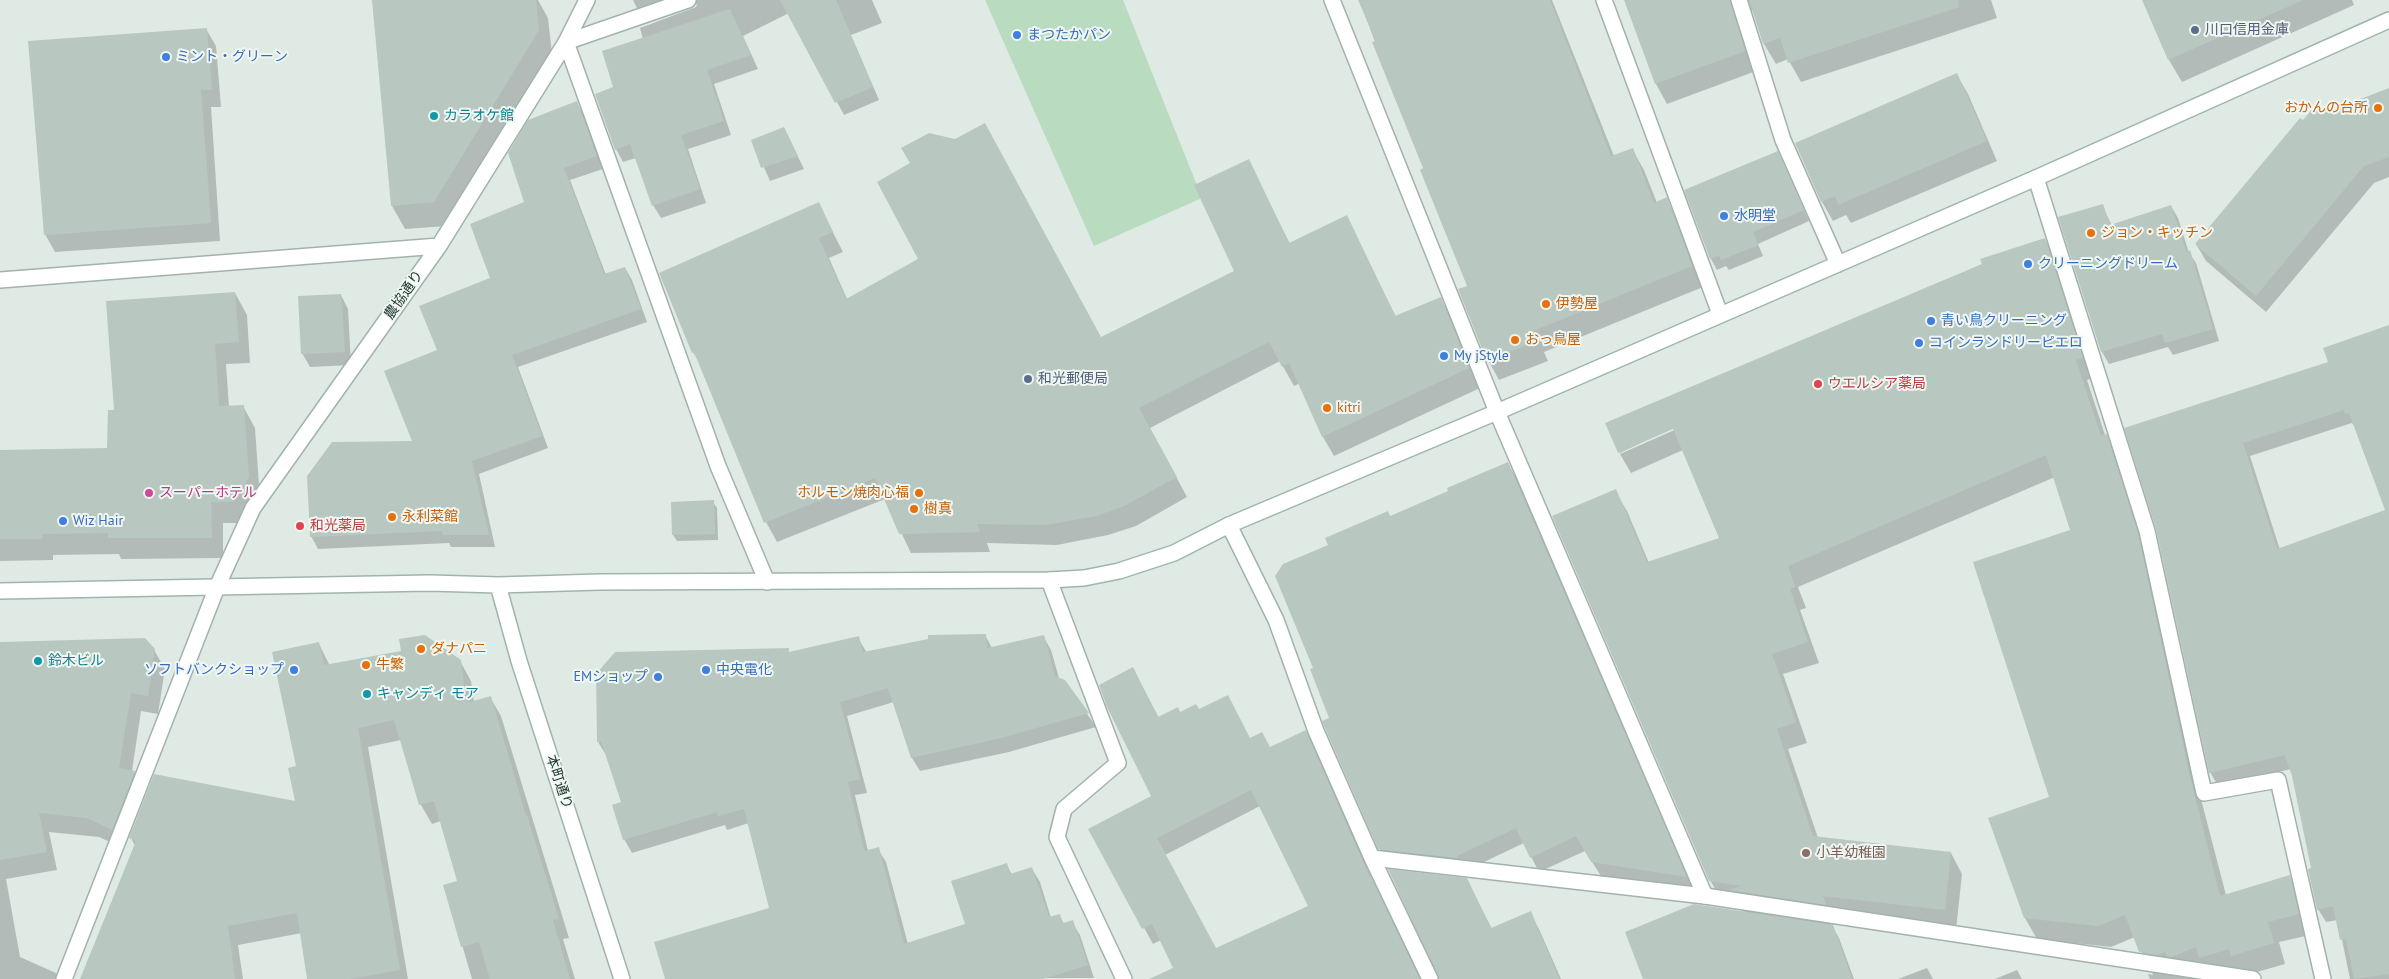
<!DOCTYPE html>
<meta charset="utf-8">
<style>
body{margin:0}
canvas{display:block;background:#dfeae5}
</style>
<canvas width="2389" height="979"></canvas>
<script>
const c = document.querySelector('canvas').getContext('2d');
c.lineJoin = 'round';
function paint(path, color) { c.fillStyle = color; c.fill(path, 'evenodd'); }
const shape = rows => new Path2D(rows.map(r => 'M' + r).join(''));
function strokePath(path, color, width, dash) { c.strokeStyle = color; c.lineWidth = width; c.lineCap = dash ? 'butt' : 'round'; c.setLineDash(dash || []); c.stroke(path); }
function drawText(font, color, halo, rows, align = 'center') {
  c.font = font + ' "PT Sans","Noto Sans JP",sans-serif'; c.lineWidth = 4; c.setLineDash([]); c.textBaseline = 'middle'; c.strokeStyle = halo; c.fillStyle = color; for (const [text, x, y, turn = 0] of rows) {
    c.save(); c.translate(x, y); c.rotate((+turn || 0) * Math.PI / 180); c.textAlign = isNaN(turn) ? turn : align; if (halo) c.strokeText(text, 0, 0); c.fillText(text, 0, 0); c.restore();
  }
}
const green = shape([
 [985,0,1123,0,1202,198,1094,246]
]);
const shadow = shape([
 [373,0,538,0,548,18,552,54,447,226,405,229,392,206],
 [633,0,872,0,882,23,851,35,879,100,844,115,789,13,743,36,758,69,714,84,731,135,688,149,706,203,661,218,653,205,636,158,623,162,616,149,615,88,643,39,640,28,696,7,697,4,643,21],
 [1359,0,1552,0,1614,156,1632,149,1644,170,1657,203,1666,199,1678,219,1703,287,1544,352,1548,361,1499,380,1488,360,1469,286],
 [1625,0,1991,0,1997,18,1801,82,1788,59,1776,64,1764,44,1754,11,1747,11,1756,71,1667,104,1656,84],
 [2143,0,2352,0,2354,5,2182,82,2169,60],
 [206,29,216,46,221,107,211,107,220,241,55,252,45,234],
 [1957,75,1968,94,1997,161,1851,223,1846,215,1833,221,1822,202,1796,144],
 [2389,90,2389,177,2374,183,2266,312,2206,261,2196,244,2303,122],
 [577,103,584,115,603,169,570,180,606,275,625,268,632,280,647,322,518,367,548,448,479,474,495,547,451,547,449,543,318,549,311,536,414,442,438,351,491,278,526,203],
 [784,128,804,169,770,181,752,140],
 [1248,160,1290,244,1347,217,1396,317,1440,298,1452,318,1480,388,1334,456,1323,437,1300,383,1294,386,1280,361,1150,428,1187,497,1136,526,1108,535,1057,545,987,543,990,552,911,553,885,499,777,542,766,522,701,365,693,352,818,203,843,252,829,258,847,299,1101,339,1236,271],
 [1783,163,1809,221,1758,244,1763,256,1729,270,1726,266,1717,270,1711,259,1686,191],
 [2102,205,2112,226,2171,206,2178,218,2189,253,2196,263,2219,341,2173,355,2168,347,2109,364,2102,352,2060,218],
 [2045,240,2056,260,2094,378,2087,380,2105,435,2118,456,2149,555,2201,799,2226,895,2289,876,2301,897,2310,935,2279,942,2285,964,2250,974,2252,979,2150,979,2148,974,2153,975,2135,937,2111,947,2037,939,2025,918,2050,797,2072,530,2055,477,1798,587,1806,608,1800,610,1819,663,1783,674,1807,743,1788,749,1818,838,1951,853,1962,874,1956,930,1833,916,1837,925,1831,924,1839,938,1854,979,1645,979,1744,913,1738,903,1722,901,1710,880,1615,491,1627,511,1649,563,1721,538,1683,450,1631,473,1620,454,1679,428,1678,425,1620,453,1607,424],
 [235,293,247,315,250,363,226,364,229,407,243,406,255,428,260,499,245,523,223,523,223,558,121,559,119,554,53,555,53,560,0,561,0,451,109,450,115,411],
 [341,295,348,309,351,365,310,367,302,353],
 [2389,327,2389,979,2350,979,2338,920,2326,922,2318,909,2313,869,2291,769,2218,786,2210,772,2157,529,2126,429,2329,363],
 [2352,423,2355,427,2386,510,2280,550,2250,456],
 [1508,464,1517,479,1694,891,1601,876,1585,851,1539,872,1524,843,1465,871,1388,864,1380,849,1331,719,1315,669,1390,518],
 [713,502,717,508,718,540,677,541,673,535],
 [985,635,992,648,1043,636,1051,650,1059,678,1065,681,1096,727,1009,752,920,771,912,758,894,702,847,716,867,793,855,795,868,851,878,849,886,862,908,944,966,924,1007,865,1012,875,1032,869,1040,882,1051,918,1059,915,1064,924,1072,922,1080,935,1094,978,666,979,770,909,749,823,727,830,725,825,632,853,624,839,622,803,606,755,598,742,788,650,790,653,858,638,867,653],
 [0,644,154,650,165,669,158,714,141,711,132,771,134,772,145,791,123,848,99,837,49,832,57,870,6,879,20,957,56,973,60,979,0,979],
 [319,644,330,666,460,661,471,681,474,702,490,697,501,716,569,938,563,939,575,979,472,979,445,886,459,882,441,821,432,824,421,805,401,740,368,747,408,979,309,979,302,933,238,945,243,979,82,979,135,846,131,838,297,803,297,767],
 [1133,669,1159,718,1199,711,1228,697,1250,739,1270,749,1305,731,1314,747,1372,879,1421,979,1179,979,1161,940,1153,944,1090,829,1153,796],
 [1260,806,1309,907,1216,950,1165,855],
 [1467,880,1492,929,1530,913,1539,929,1561,979,1439,979],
 [1927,968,1933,979,1898,979],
 [2017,970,2022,979,1995,979]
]);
const building = shape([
 [372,0,536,0,539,30,434,202,391,206],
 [780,0,836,0,873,87,835,103],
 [1358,0,1550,0,1611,156,1633,148,1654,203,1667,197,1692,266,1533,331,1537,341,1487,361,1458,289,1467,286,1420,170,1423,168,1372,42,1376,41],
 [1624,0,1730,0,1745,51,1655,84],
 [1749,0,1958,0,1959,7,1788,63,1780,38,1763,44],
 [2142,0,2303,0,2168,60],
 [730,9,751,55,707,70,724,121,681,135,700,189,652,206,630,144,615,150,595,94,613,87,602,51],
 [207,28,212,90,201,90,211,223,44,235,28,41],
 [1957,73,1987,141,1838,205,1835,196,1821,202,1795,143],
 [2389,88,2389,157,2364,166,2256,296,2195,244,2300,118,2303,120,2317,104,2327,112],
 [577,101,597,156,564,168,604,274,625,267,641,309,512,355,542,436,472,461,489,535,443,535,442,531,310,537,307,476,332,442,412,441,384,371,437,350,419,306,490,278,470,224,524,202,508,153,528,120],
 [985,123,1101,337,1234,271,1194,185,1249,159,1289,243,1347,215,1395,316,1441,297,1469,368,1322,437,1289,363,1282,367,1269,342,1139,408,1177,477,1124,506,1096,516,1045,525,977,524,980,532,899,534,875,478,764,523,694,352,692,353,659,273,819,202,833,232,819,238,846,299,918,259,877,182,910,163,901,148,929,133,955,139],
 [784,127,798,156,761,168,751,140],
 [1778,151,1804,210,1753,232,1758,245,1721,260,1719,255,1710,259,1684,190],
 [2103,204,2110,225,2171,205,2187,253,2190,250,2213,329,2165,343,2162,334,2101,352,2058,217],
 [2045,238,2083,358,2076,360,2101,436,2107,434,2138,533,2190,777,2220,896,2290,875,2299,914,2268,922,2274,943,2231,956,2229,949,2199,958,2196,947,2171,957,2167,956,2165,952,2157,955,2139,952,2125,915,2098,926,2024,918,1988,818,2049,797,1973,562,2070,530,2046,455,1788,566,1795,587,1790,589,1808,642,1772,654,1796,722,1777,729,1813,836,1951,852,1945,910,1823,896,1826,905,1729,890,1741,886,1709,881,1552,516,1616,489,1647,562,1719,538,1673,429,1618,453,1605,423,1982,264,1980,259],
 [235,292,239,342,215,344,219,406,244,405,249,477,233,502,211,502,212,538,108,538,108,533,42,534,42,539,0,539,0,450,107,448,108,410,114,410,106,301],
 [341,294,345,352,301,354,298,296],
 [2389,325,2389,974,2354,979,2346,939,2340,940,2333,906,2317,910,2308,869,2311,868,2292,776,2285,755,2209,773,2156,529,2124,428,2328,362,2323,348],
 [2344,410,2345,414,2349,413,2385,510,2277,549,2243,443],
 [1508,462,1687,877,1591,862,1576,836,1530,858,1516,828,1457,856,1458,858,1378,849,1325,728,1322,721,1329,718,1310,669,1313,668,1275,576,1283,564,1328,545,1325,538,1388,511,1390,516,1448,491,1447,488],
 [714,500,715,534,672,535,671,502],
 [986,634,987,648,1044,635,1055,676,1065,680,1089,713,1001,738,911,758,888,688,840,702,860,779,848,782,864,851,879,847,904,944,965,924,951,881,1007,863,1010,874,1032,867,1049,917,1060,914,1063,923,1073,920,1088,965,1043,979,665,979,654,942,769,908,744,809,718,816,717,812,623,840,612,805,621,802,601,741,597,742,596,674,615,652,789,648,789,652,859,636,863,652,928,639,928,635],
 [425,635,461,660,466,703,491,696,526,816,527,815,559,919,553,920,570,979,490,979,479,942,461,947,443,885,457,881,434,801,419,805,394,720,358,728,400,970,349,979,307,979,297,913,228,926,235,979,80,979,136,841,129,838,154,774,295,801,288,768,296,766,272,652,319,642,324,665,401,651,399,639],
 [145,638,155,649,148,696,131,693,119,768,135,771,112,830,87,818,39,813,47,852,0,860,0,642],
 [1133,667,1158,717,1178,707,1180,712,1196,704,1199,709,1228,695,1250,738,1262,732,1270,747,1306,730,1363,862,1420,979,1149,979,1173,968,1152,924,1142,929,1088,829,1151,796,1107,707,1099,685],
 [1251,790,1308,906,1216,948,1157,838],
 [1388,869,1467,878,1491,928,1531,911,1559,979,1439,979],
 [1694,904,1833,925,1852,979,1643,979,1625,932]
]);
const lane = shape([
 [1332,0,1497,412,1705,896],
 [1604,0,1720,314],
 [566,42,688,0],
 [2036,178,2147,531,2204,793,2278,780,2323,979],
 [1049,580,1118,763,1064,809,1057,837,1124,979]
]);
const street = shape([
 [1739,0,1783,140,1838,264],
 [566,42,718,466,767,582],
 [0,280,439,246],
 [1229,525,1276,620,1316,731,1372,858,1430,979],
 [1372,858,1705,896,2253,979],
 [64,979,217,587,253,508,439,246,566,42,587,0]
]);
const secondary = shape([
 [498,585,519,661,622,979],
 [0,591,430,583,498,585,600,582,1049,580,1084,578,1119,571,1174,553,1229,525,1497,412,2036,178,2389,20]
]);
const markers = [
 [2195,30,5,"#5c6f8a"],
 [1017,35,5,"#3f7fe0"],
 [166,57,5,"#3f7fe0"],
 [2378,108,5,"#e8710a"],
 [434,116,5,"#0f9aa8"],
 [1724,216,5,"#3f7fe0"],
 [2091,233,5,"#e8710a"],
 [2028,264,5,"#3f7fe0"],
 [1546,304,5,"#e8710a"],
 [1931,321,5,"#3f7fe0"],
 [1515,340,5,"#e8710a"],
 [1919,343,5,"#3f7fe0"],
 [1444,356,5,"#3f7fe0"],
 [1028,379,5,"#5c6f8a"],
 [1818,384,5,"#e0444e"],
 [1327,408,5,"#e8710a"],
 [149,493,5,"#d1479c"],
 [919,493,5,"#e8710a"],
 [914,509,5,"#e8710a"],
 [392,517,5,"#e8710a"],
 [63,521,5,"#3f7fe0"],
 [300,526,5,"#e0444e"],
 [421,649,5,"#e8710a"],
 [38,661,5,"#0f9aa8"],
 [366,665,5,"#e8710a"],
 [294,670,5,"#3f7fe0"],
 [706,670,5,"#3f7fe0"],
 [658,677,5,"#3f7fe0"],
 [367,694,5,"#0f9aa8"],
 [1806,853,5,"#8d6e63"]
];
const serviceNames = [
 ["川口信用金庫",2205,30],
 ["和光郵便局",1038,379]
];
const shopNames = [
 ["まつたかパン",1027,35],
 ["ミント・グリーン",176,57],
 ["水明堂",1734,216],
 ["クリーニングドリーム",2038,264],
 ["青い鳥クリーニング",1941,321],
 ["コインランドリーピエロ",1929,343],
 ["My jStyle",1454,356],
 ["Wiz Hair",73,521],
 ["ソフトバンクショップ",284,670,"right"],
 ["中央電化",716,670],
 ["EMショップ",648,677,"right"]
];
const foodNames = [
 ["おかんの台所",2368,108,"right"],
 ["ジョン・キッチン",2101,233],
 ["伊勢屋",1556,304],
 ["おっ鳥屋",1525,340],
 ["kitri",1337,408],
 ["ホルモン焼肉心福",909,493,"right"],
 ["樹真",924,509],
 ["永利菜館",402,517],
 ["ダナパニ",431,649],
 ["牛繁",376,665]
];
const cultureNames = [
 ["カラオケ館",444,116],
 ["鈴木ビル",48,661],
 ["キャンディ モア",377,694]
];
const streetNames = [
 ["農協通り",404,295,-55],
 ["本町通り",559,782,72]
];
const healthNames = [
 ["ウエルシア薬局",1828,384],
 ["和光薬局",310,526]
];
const hotelNames = [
 ["スーパーホテル",159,493]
];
const educationNames = [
 ["小羊幼稚園",1816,853]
];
paint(green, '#b9dbc0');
paint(shadow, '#0003');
paint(building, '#b8c8c0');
strokePath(lane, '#a2b2ac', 18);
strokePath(street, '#a2b2ac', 18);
strokePath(secondary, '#9fb5ac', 18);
strokePath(lane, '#fff', 15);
strokePath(street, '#fff', 15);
strokePath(secondary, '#fff', 15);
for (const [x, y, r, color] of markers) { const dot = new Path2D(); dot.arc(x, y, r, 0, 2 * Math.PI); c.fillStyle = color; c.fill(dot); strokePath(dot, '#f0f7f3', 2); }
drawText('14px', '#4e5e75', '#f0f7f3', serviceNames, 'left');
drawText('14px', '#366cbe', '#f0f7f3', shopNames, 'left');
drawText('14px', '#c56008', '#f0f7f3', foodNames, 'left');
drawText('14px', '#0d838f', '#f0f7f3', cultureNames, 'left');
drawText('14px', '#213a32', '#f0f7f3', streetNames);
drawText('14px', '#be3a42', '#f0f7f3', healthNames, 'left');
drawText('14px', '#b23c85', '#f0f7f3', hotelNames, 'left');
drawText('14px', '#785e54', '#f0f7f3', educationNames, 'left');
</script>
